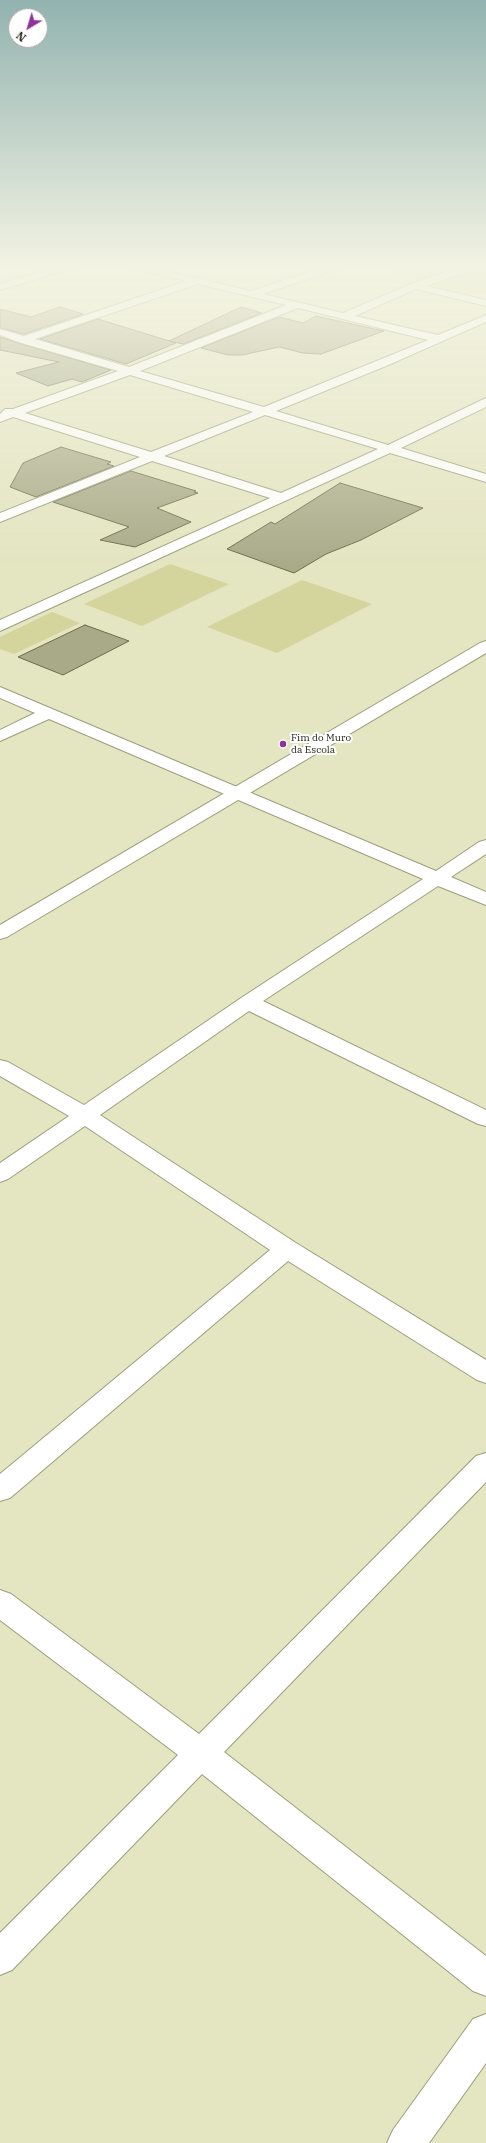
<!DOCTYPE html>
<style>
body{margin:0}
#map{position:relative;width:486px;height:2143px;overflow:hidden;background:#e4e5c1;font-family:"IBM Plex Serif",serif}
canvas{display:block}
.north{position:absolute;left:8px;top:8px;width:40px;height:40px;box-sizing:border-box;background:#fff;border:1px solid #a7a7a2;border-radius:50%;rotate:218deg;font-size:11px;font-weight:700;line-height:16px;text-align:center;color:#232316}
.north::after{content:'';display:block;margin:auto;width:14px;height:18px;background:#8e329d;clip-path:polygon(50% 0,100% 100%,50% 72%,0 100%)}
</style>
<div id="map">
<canvas width="486" height="2143"></canvas>
<div class="north">N</div>
</div>
<script>
const c = document.querySelector('canvas').getContext('2d');
c.lineJoin = 'round';
function paint(path, color) { c.fillStyle = color; c.fill(path, 'evenodd'); }
const shape = rows => new Path2D(rows.map(r => 'M' + r).join(''));
function strokePath(path, color, width, dash) { c.strokeStyle = color; c.lineWidth = width; c.lineCap = dash ? 'butt' : 'round'; c.setLineDash(dash || []); c.stroke(path); }
function drawText(font, color, halo, rows, align = 'center') {
  c.font = font + ' "IBM Plex Serif",serif'; c.lineWidth = 4; c.setLineDash([]); c.textBaseline = 'middle'; c.strokeStyle = halo; c.fillStyle = color; for (const [text, x, y, turn = 0] of rows) {
    c.save(); c.translate(x, y); c.rotate((+turn || 0) * Math.PI / 180); c.textAlign = isNaN(turn) ? turn : align; if (halo) c.strokeText(text, 0, 0); c.fillText(text, 0, 0); c.restore();
  }
}
const green = shape([
 [399,266,486,266,486,294,462,295,393,272],
 [170,564,229,584,142,626,84,604],
 [302,580,372,604,277,653,207,627],
 [52,612,80,623,14,654,0,649,0,637]
]);
const building = shape([
 [60,307,83,314,24,334,0,328,0,309,31,317,60,307],
 [241,307,262,313,183,344,169,341,241,307],
 [316,316,384,331,321,354,303,353,279,347,242,355,228,355,201,348,279,317,303,323,316,316],
 [98,319,176,343,126,364,40,339,98,319],
 [0,337,18,343,111,370,82,382,72,379,48,386,16,373,59,362,0,350,0,337],
 [61,447,111,462,107,464,114,466,36,497,10,487,23,463,61,447],
 [131,471,196,491,194,492,198,493,157,508,191,522,135,547,100,540,129,527,53,502,131,471],
 [340,483,423,508,361,540,326,554,294,573,227,549,271,522,275,524,340,483],
 [85,625,129,641,63,675,18,657,85,625]
]);
const street = shape([
 [60,266,75,266,74,268,0,290,0,284,60,266],
 [130,266,146,266,251,291,327,266,341,266,340,268,263,294,343,313,411,284,455,269,452,266,466,266,467,268,463,273,426,286,486,300,486,306,416,289,355,316,438,335,486,315,486,322,386,366,276,411,388,445,486,398,486,407,401,448,486,474,486,482,390,453,0,631,0,620,270,498,152,461,0,522,0,513,140,457,13,417,0,422,0,414,5,409,13,409,118,371,18,342,0,335,0,329,24,336,186,281,131,268,130,266],
 [198,284,286,305,129,367,35,339,198,284],
 [298,308,428,340,264,407,140,371,298,308],
 [130,375,253,412,151,452,25,413,130,375],
 [265,415,378,449,281,493,164,456,265,415],
 [0,687,436,871,479,842,486,840,486,854,451,877,486,892,486,905,438,886,263,1001,486,1110,486,1126,478,1124,249,1011,100,1115,296,1243,486,1360,486,1383,477,1380,288,1261,10,1498,0,1501,0,1474,270,1250,85,1126,8,1179,0,1182,0,1163,69,1116,0,1076,0,1060,8,1062,84,1105,241,998,423,879,49,719,0,741,0,730,35,713,0,698,0,687],
 [486,1453,486,1482,224,1752,486,1956,486,1996,473,1991,202,1774,12,1970,0,1975,0,1933,178,1755,0,1620,0,1590,11,1594,199,1734,476,1456,486,1453],
 [486,2014,486,2063,429,2143,387,2143,393,2130,473,2019,486,2014]
]);
const secondary = shape([
 [486,641,486,653,7,937,0,939,0,925,480,643,486,641]
]);
const markers = [
 [283,744,4,"#8e329d"]
];
const farPoinames = [
 ["Fim do Muro",291,738],
 ["da Escola",291,750]
];
paint(green, '#d4d59c');
paint(building, '#a9aa88');
strokePath(building, '#6c6c4c', 1);
strokePath(street, '#9d9e7c', 2);
strokePath(secondary, '#9d9e7c', 2);
paint(street, '#fff');
paint(secondary, '#fff');
const sky = c.createLinearGradient(0, 0, 0, 566);
sky.addColorStop(0, '#92b3b0');
sky.addColorStop(0.47, '#f3f3e3');
sky.addColorStop(1, '#f3f3e300');
c.fillStyle = sky;
c.fillRect(0, 0, 486, 566);
for (const [x, y, r, color] of markers) { const dot = new Path2D(); dot.arc(x, y, r, 0, 2 * Math.PI); c.fillStyle = color; c.fill(dot); strokePath(dot, '#fff', 1.5); }
drawText('10px', '#232316', '#fff', farPoinames, 'left');
</script>
